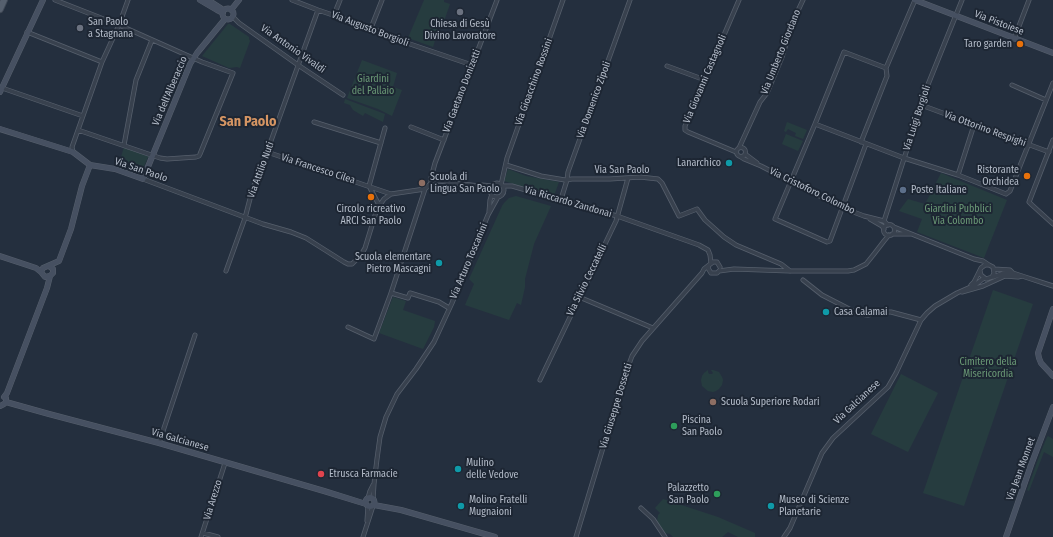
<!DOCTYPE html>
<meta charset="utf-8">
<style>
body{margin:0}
canvas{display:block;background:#242f3e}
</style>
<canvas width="1053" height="537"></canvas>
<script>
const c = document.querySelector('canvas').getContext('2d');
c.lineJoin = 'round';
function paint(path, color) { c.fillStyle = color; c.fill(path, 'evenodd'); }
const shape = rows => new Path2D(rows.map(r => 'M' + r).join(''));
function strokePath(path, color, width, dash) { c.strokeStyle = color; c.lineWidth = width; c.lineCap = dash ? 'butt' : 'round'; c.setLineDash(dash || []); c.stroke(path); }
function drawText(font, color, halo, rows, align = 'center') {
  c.font = font + ' "Fira Sans Condensed",sans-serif'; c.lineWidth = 4; c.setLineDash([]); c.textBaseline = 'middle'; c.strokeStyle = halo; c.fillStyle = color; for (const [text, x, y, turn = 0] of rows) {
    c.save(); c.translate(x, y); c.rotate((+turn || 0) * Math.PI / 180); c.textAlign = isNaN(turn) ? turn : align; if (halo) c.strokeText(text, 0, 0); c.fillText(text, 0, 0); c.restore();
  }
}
const green = shape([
 [424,0,444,0,444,2,450,4,442,27,439,27,433,47,408,38],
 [228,24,230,24,249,37,249,39,250,41,240,68,237,67,229,68,202,56],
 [362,60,397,73,393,87,402,90,392,116,378,109,347,98],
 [345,99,385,114,383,122,365,113,363,116,353,110,350,105,344,103],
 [787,122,807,130,803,139,795,136,796,133,788,129,786,132,784,131],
 [786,134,803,141,798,151,782,144],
 [124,147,149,155,141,173,137,171,138,166,125,162,126,159,121,157],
 [508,169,526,176,559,182,554,196,504,181],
 [941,173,1007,200,984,258,917,232,922,219,899,211,908,199,925,204],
 [516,196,551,206,534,244,525,279,525,287,521,305,517,303,509,320,465,305,474,284,469,279,502,206,504,203,509,198],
 [993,290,1033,304,964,506,923,493],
 [393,297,406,301,403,310,435,321,434,327,423,349,379,333],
 [708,370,708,372,709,374,712,374,713,373,711,370,713,370,719,372,722,377,723,380,722,385,719,389,716,391,713,392,708,391,702,386,701,380,702,376,704,373],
 [901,374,938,393,908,452,871,434],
 [1048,436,1053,439,1053,457,1044,452,1029,491,1027,490,1040,454,1047,437],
 [663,499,718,517,755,533,755,537,738,537,728,532,722,537,673,537,670,534,665,533,657,522,658,515,660,513,655,508]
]);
const street = shape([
 [55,0,119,25,202,62,233,73,200,154,199,156,196,157,167,159,160,158,78,130],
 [292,0,318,10,371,28,410,44,472,65],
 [334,15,340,0],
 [233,17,239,23,298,65,343,95],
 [371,28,382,0],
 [27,32,102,62],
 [1014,39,1029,0],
 [667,66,705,80],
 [1012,85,1046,100],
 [2,88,83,116],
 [921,105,1049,152],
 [314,122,381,143],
 [815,124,904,158,958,175,1006,194,1010,191,1053,83],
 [411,127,444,140],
 [1053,140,1029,202,1032,205,1053,224],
 [861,142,887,76,886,68],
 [866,144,830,241,827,242,775,219,815,124,844,52,886,68,915,0],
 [124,145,136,80,152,40],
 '736.5 152a4.5 4.5 0 1 1 9 0a4.5 4.5 0 1 1-9 0Z',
 [739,148,760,102,767,93,782,57,794,19,803,0],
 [73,152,72,147,102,62,119,25,128,0],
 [267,152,391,194],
 [736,152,688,132,685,130,685,126,739,0],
 [745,154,757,163],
 [741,157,744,159,761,166,843,208,864,216,884,221,888,225],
 [506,165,541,176,565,180,572,179,610,179,640,177,658,179,662,183,679,216,697,209,705,220,714,228,724,237,736,245,781,264,790,271],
 [958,175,974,125],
 [143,179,263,224,291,232,306,238,344,262,348,264,352,264,361,255,365,248,377,209,384,199,391,194,425,189,431,183,439,181,479,186,491,191],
 [431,183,431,178,435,163,497,0],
 '490 190a7 7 0 1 1 14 0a7 7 0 1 1-14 0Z',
 [501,185,507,158,563,0],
 [480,186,482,185,492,186],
 [502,186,512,186,617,216,699,245,708,250,710,255,711,263],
 [560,199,562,196,567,180,568,172,630,0],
 [379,205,369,186,385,128],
 [489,212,490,200,492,194],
 [870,219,882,226,884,229],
 [884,221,927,87,962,0],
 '883.5 230a5.5 5.5 0 1 1 11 0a5.5 5.5 0 1 1-11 0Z',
 [894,227,974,259,983,261,989,265],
 [892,234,911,234],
 [709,265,708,268,711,273,717,273,720,270],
 [994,269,1010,270,1013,273,1022,276,1053,286],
 [226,271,245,218,252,191,267,152,318,10],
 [719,271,734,269,790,271,848,271,854,270,866,264,874,254,884,241,889,235],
 [993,277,1004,273,1012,273],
 [803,280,822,295,859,314,868,315,882,312,891,312,921,320],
 [971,285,974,282,981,268,985,265,989,265,993,267,994,273,992,277,986,279,981,275,980,271],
 [962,292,983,286,1005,276,1018,277,1022,276],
 [391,293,408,298,410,293,439,302,449,308],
 [579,297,653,328],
 [348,327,374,339,391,293,425,189],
 [540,380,616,221,628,178],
 [159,443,195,335],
 [368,498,370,491,373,485],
 [373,499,374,484,377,459,380,437,386,417,397,394,416,369,434,342,452,303,488,215,498,197],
 [641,508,653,519,665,537],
 [367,521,368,506],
 [203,533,218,537],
 [201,537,225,463],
 [363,537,373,506],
 [576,537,625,375,632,356,642,341,702,273,704,269,713,262,717,262,720,267],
 [784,537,790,528,822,453,833,438,888,387,896,373,921,320,927,313,935,306,957,293,975,285,984,278]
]);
const secondary = shape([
 [200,0,217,10,223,13],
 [208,0,222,9],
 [915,0,1053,53],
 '222.5 14a5.5 5.5 0 1 1 11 0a5.5 5.5 0 1 1-11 0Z',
 [231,10,239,0],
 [0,92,43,0],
 [0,129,73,152,90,165,115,169,143,179,190,64,197,53,225,19],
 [0,256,36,268,41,272],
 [49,266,53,269,53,273,50,276,45,277,41,272,43,268,59,261,71,229,82,186,90,165],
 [1053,309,1038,353,1039,358,1041,363,1053,376],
 [6,402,49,414,159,443,324,491,366,504],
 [0,406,4,404,6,402,6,398,4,397,7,393,47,288,50,276],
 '365.5 502a4.5 4.5 0 1 1 9 0a4.5 4.5 0 1 1-9 0Z',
 [374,505,401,510,495,537],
 [1006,537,1031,465,1053,407]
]);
const primary = shape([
 [0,9,4,0]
]);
const markers = [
 [460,12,4,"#6b7280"],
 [80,28,4,"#6b7280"],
 [1020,44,4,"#e8710a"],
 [729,163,4,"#0f9aa8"],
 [1027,176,4,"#e8710a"],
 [422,183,4,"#8d6e63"],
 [903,190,4,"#5c6f8a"],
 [371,197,4,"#e8710a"],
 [439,263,4,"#0f9aa8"],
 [826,312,4,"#0f9aa8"],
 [713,402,4,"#8d6e63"],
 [674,426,4,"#2e9e5b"],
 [458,469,4,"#0f9aa8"],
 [321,474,4,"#e0444e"],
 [717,494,4,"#2e9e5b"],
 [461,506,4,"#0f9aa8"],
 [771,506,4,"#0f9aa8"]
];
const poiNames = [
 ["San Paolo",88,22],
 ["a Stagnana",88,34],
 ["Chiesa di Gesù",460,24,"center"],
 ["Divino Lavoratore",460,36,"center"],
 ["Taro garden",1012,44,"right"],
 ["Lanarchico",721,163,"right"],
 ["Ristorante",1019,170,"right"],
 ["Orchidea",1019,182,"right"],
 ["Scuola di",430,177],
 ["Lingua San Paolo",430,189],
 ["Poste Italiane",911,190],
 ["Circolo ricreativo",371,209,"center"],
 ["ARCI San Paolo",371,221,"center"],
 ["Scuola elementare",431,257,"right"],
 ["Pietro Mascagni",431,269,"right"],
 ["Casa Calamai",834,312],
 ["Scuola Superiore Rodari",721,402],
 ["Piscina",682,420],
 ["San Paolo",682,432],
 ["Mulino",466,463],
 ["delle Vedove",466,475],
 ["Etrusca Farmacie",329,474],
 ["Palazzetto",709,488,"right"],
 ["San Paolo",709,500,"right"],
 ["Molino Fratelli",469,500],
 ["Mugnaioni",469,512],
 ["Museo di Scienze",779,500],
 ["Planetarie",779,512]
];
const streetNames = [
 ["Via Pistoiese",999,23,21],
 ["Via Augusto Borgioli",370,29,21],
 ["Via Antonio Vivaldi",293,49,35],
 ["Via Umberto Giordano",781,52,-68],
 ["Via Giovanni Castagnoli",705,79,-67],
 ["Via Gioacchino Rossini",534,82,-70],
 ["Via dell'Alberaccio",170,91,-67],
 ["Via Gaetano Donizetti",462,91,-69],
 ["Via Domenico Zipoli",594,100,-70],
 ["Via Luigi Borgioli",917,118,-72],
 ["Via Ottorino Respighi",985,129,20],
 ["Via Francesco Cilea",318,169,18],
 ["Via San Paolo",141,170,19],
 ["Via Attilio Nuti",261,170,-70],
 ["Via San Paolo",622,170],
 ["Via Cristoforo Colombo",812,191,26],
 ["Via Riccardo Zandonai",568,202,16],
 ["Via Arturo Toscanini",469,261,-67],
 ["Via Silvio Ceccatelli",587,280,-64],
 ["Via Galcianese",857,402,-43],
 ["Via Giuseppe Dossetti",616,406,-73],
 ["Via Galcianese",180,440,16],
 ["Via Jean Monnet",1021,469,-70],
 ["Via Arezzo",213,500,-73]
];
const parkNames = [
 ["Giardini",373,79],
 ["del Pallaio",373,91],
 ["Giardini Pubblici",958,209],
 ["Via Colombo",958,221],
 ["Cimitero della",988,362],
 ["Misericordia",988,374]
];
const districtNames = [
 ["San Paolo",248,122]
];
paint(green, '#263c3f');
strokePath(street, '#565f6c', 5);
strokePath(secondary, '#565f6c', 6);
strokePath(primary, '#414a57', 8);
strokePath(street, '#38414e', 3.5);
strokePath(secondary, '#465061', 5);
strokePath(primary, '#56606e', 6);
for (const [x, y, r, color] of markers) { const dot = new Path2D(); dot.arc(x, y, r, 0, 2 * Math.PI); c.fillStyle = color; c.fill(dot); strokePath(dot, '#1d2633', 1.5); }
drawText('10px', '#b4bcc9', '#1d2633', poiNames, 'left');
drawText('10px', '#b4bcc9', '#1d2633', streetNames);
drawText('10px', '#6b9a76', '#1d2633', parkNames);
drawText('bold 14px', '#d59563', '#1d2633', districtNames);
</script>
